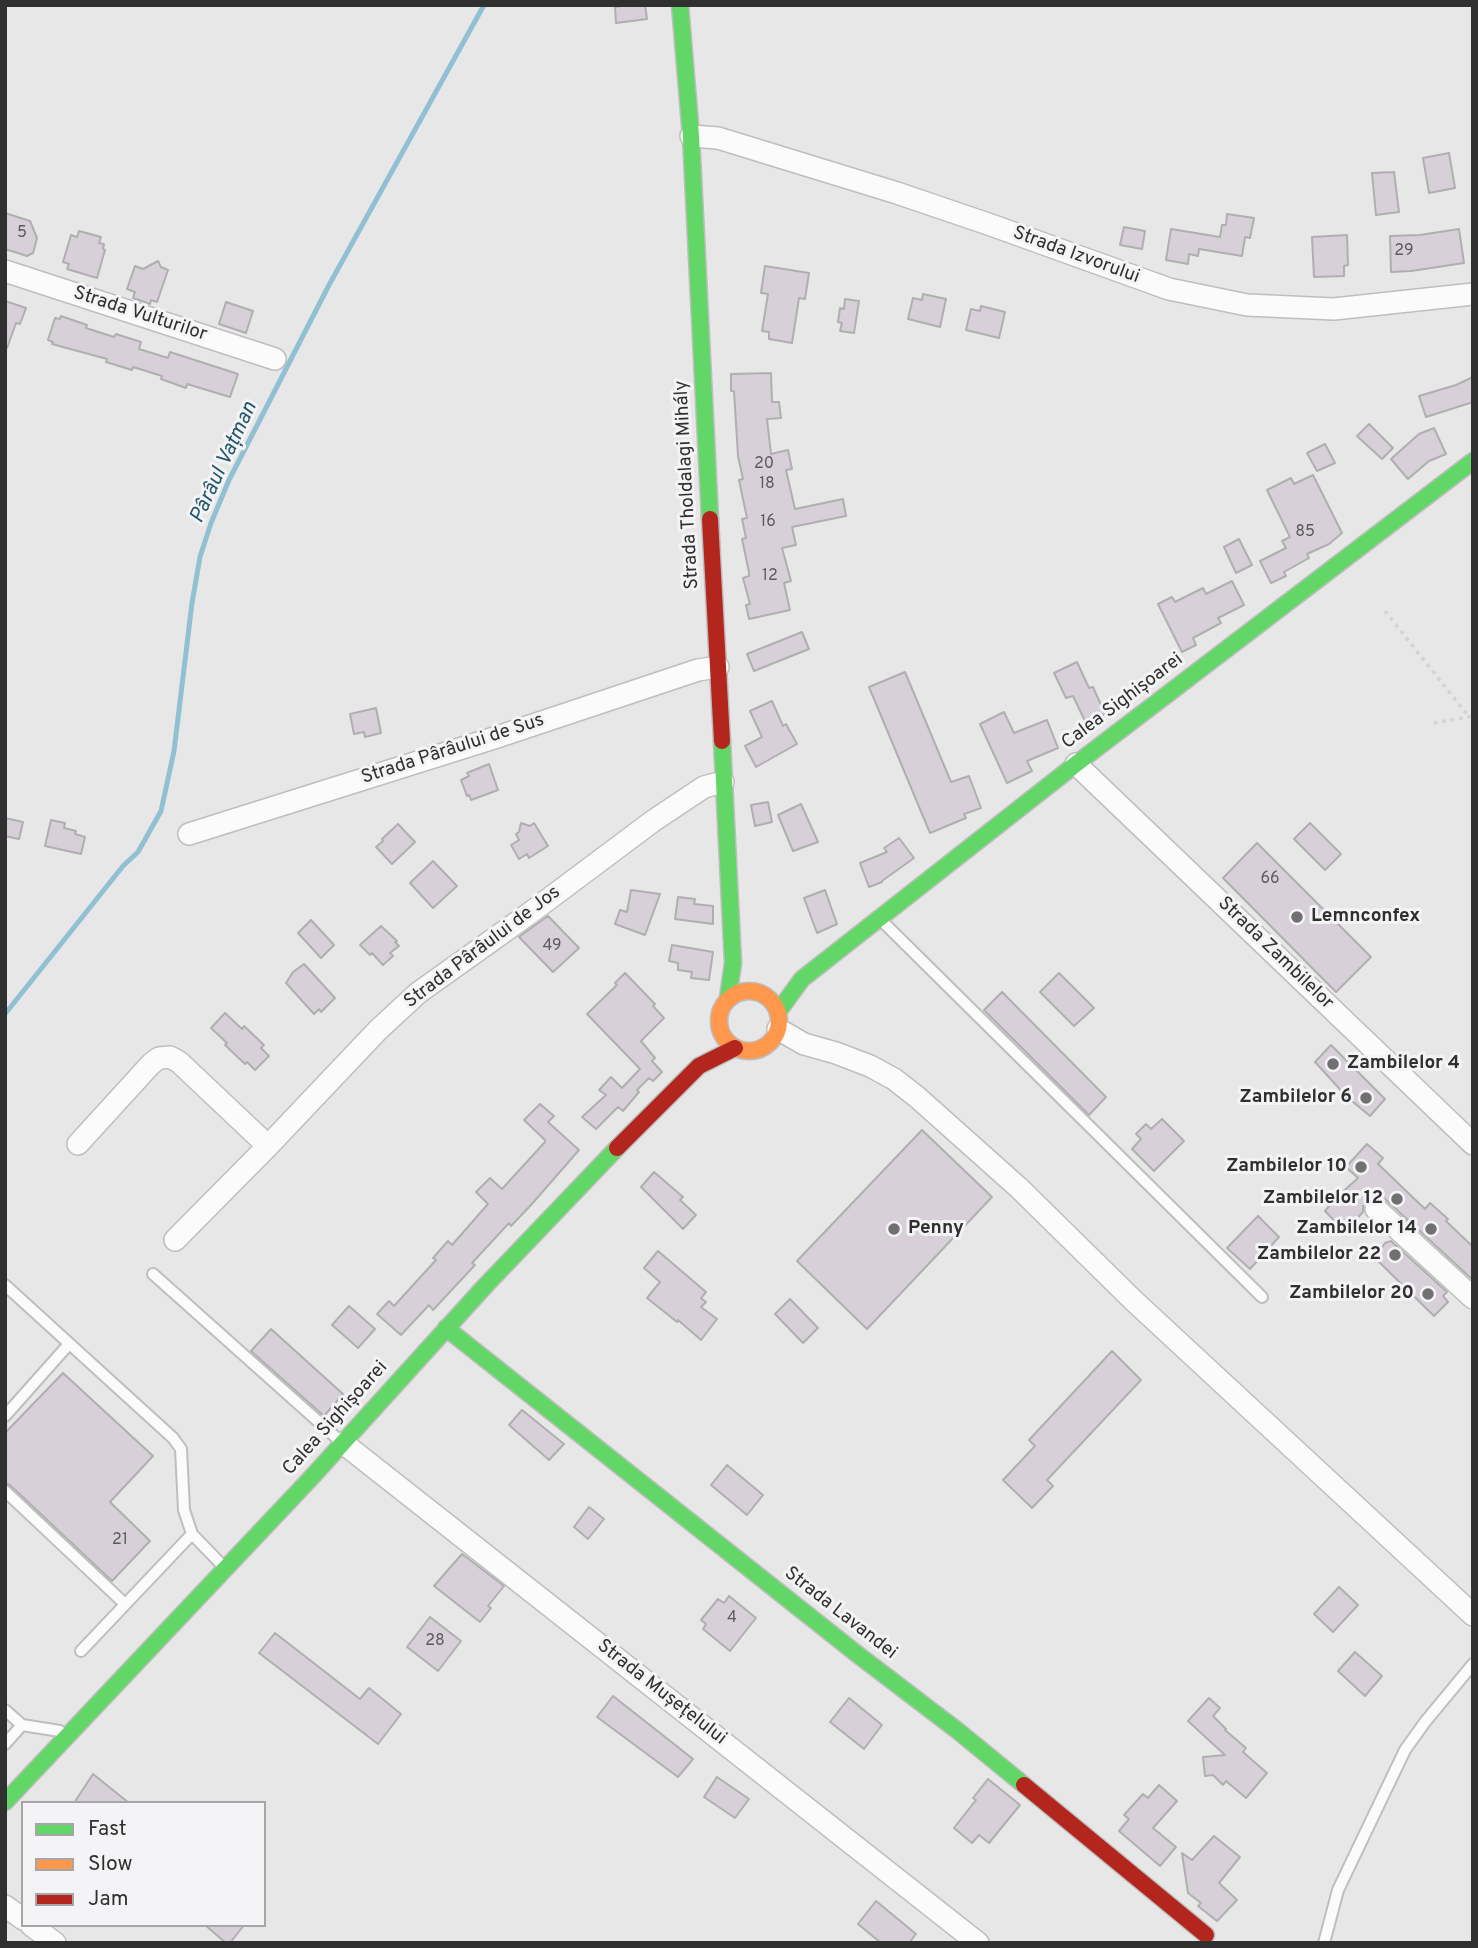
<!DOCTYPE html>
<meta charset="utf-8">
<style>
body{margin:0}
#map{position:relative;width:1478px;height:1948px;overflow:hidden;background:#e7e7e7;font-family:Overpass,sans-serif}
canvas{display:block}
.frame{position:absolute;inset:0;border:7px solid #303031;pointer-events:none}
.legend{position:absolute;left:21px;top:1801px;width:245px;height:126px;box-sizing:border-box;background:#f4f3f5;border:2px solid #a6a5a7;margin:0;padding:9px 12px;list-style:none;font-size:21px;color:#303031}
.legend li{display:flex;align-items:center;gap:14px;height:35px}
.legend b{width:35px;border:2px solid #a6a5a7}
</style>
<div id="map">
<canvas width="1478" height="1948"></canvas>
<div class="frame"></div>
<ul class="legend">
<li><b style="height:9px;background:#63d668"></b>Fast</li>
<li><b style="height:9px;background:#ff974d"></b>Slow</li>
<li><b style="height:9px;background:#b3261e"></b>Jam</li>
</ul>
</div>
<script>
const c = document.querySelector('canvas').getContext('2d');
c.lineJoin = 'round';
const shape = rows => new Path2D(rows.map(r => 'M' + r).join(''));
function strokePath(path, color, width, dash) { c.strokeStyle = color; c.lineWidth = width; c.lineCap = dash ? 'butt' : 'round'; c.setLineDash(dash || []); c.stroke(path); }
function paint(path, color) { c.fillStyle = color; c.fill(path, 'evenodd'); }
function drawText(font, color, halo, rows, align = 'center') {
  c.font = font + ' Overpass,sans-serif'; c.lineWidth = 6; c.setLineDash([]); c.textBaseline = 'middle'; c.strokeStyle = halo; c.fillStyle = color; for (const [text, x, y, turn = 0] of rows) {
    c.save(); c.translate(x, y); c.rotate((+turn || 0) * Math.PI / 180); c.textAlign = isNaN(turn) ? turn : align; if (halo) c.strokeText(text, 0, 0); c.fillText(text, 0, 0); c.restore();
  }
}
const stream = shape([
 [5,1014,123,866,138,852,161,811,174,751,192,603,200,557,211,523,229,480,329,285,484,5]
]);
const building = shape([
 [627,5,645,5,647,19,616,23,615,7,627,5],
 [1449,153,1455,188,1429,193,1423,158,1449,153],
 [1394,172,1399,212,1376,215,1372,173,1394,172],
 [5,213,30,221,37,238,33,253,27,256,5,249,5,213],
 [1227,214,1254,218,1250,238,1245,237,1242,256,1199,249,1198,256,1189,254,1188,264,1166,260,1171,229,1220,237,1222,225,1226,225,1227,214],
 [1124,227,1145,231,1142,249,1120,245,1124,227],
 [1459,229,1464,263,1411,271,1391,272,1390,236,1420,235,1459,229],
 [79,231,101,237,99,243,104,244,103,249,105,250,97,278,67,269,69,264,63,262,71,235,77,237,79,231],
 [1347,235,1348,265,1344,266,1344,276,1314,277,1312,237,1347,235],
 [158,261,161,267,168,270,157,302,151,300,150,304,133,298,135,292,127,289,135,266,143,269,158,261],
 [765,266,809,273,805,299,799,298,792,343,769,339,769,332,762,331,768,294,761,293,765,266],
 [923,294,946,299,940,327,908,319,913,298,922,300,923,294],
 [845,299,859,301,854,333,840,331,842,323,838,322,840,308,844,309,845,299],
 [5,301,26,308,20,324,16,323,7,348,5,348,5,301],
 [226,302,253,311,246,333,219,324,226,302],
 [981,306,1005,312,999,338,966,330,971,309,980,311,981,306],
 [61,316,87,325,86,328,114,337,116,334,141,342,139,349,168,358,170,352,238,374,230,397,187,384,186,388,161,379,162,376,133,367,132,370,106,362,107,359,52,344,53,342,48,340,55,318,60,319,61,316],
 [771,373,772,402,779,402,781,418,767,419,771,454,788,450,792,469,786,470,795,509,843,499,846,516,792,527,796,545,782,548,791,581,784,583,790,610,749,619,746,605,750,604,743,578,749,576,749,572,742,539,746,538,742,519,747,518,739,480,743,479,738,456,734,391,731,391,731,374,771,373],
 [1473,377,1473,402,1426,417,1419,396,1456,385,1473,377],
 [1369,424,1393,448,1382,459,1357,436,1369,424],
 [1434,428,1446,454,1429,461,1408,479,1391,459,1419,434,1434,428],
 [1325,444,1335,463,1317,471,1307,453,1325,444],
 [1313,475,1342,533,1329,544,1307,554,1309,558,1284,572,1286,576,1271,583,1260,561,1286,548,1282,541,1290,537,1267,490,1291,478,1294,484,1313,475],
 [1239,539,1252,565,1236,573,1224,547,1239,539],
 [1232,581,1244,605,1218,618,1221,623,1193,638,1196,645,1182,652,1158,604,1172,597,1175,602,1203,588,1206,594,1232,581],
 [802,632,809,649,754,671,747,654,802,632],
 [1077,662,1089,688,1093,687,1105,714,1086,723,1073,696,1066,698,1054,673,1077,662],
 [905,672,951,782,969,776,981,808,964,814,966,818,930,833,869,687,905,672],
 [772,701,783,726,786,724,797,744,756,767,745,746,762,737,750,711,772,701],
 [376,708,381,733,365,737,364,732,354,734,350,714,376,708],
 [1004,712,1014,733,1047,720,1058,748,1027,761,1032,771,1007,783,980,724,1004,712],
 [489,764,498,790,471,800,469,795,467,796,461,780,469,776,467,773,489,764],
 [768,802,772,822,755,826,751,805,768,802],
 [801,804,818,842,793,851,778,815,801,804],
 [5,818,23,822,19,839,5,836,5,818],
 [51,820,65,823,64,828,76,831,75,834,85,837,81,854,45,846,51,820],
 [521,823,530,826,534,823,548,846,529,858,527,854,519,859,511,845,519,840,516,834,519,832,521,823],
 [1310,823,1341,854,1325,870,1294,839,1310,823],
 [398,824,415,842,392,864,376,847,383,841,382,839,398,824],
 [899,838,914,858,882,881,882,882,869,887,860,863,887,852,884,848,899,838],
 [1257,843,1371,957,1336,992,1223,878,1257,843],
 [433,861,457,886,433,908,410,883,433,861],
 [631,890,660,894,645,935,615,924,620,910,627,912,631,890],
 [825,890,837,924,817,933,804,898,825,890],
 [678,897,695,899,694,904,713,906,713,924,675,919,678,897],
 [548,916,579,948,553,972,519,937,548,916],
 [311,920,334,945,321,958,298,933,311,920],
 [381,926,397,941,395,942,399,946,390,953,393,956,383,965,372,953,370,955,360,945,381,926],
 [672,945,713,952,709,980,691,978,692,972,678,970,678,963,669,961,672,945],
 [304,964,335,998,321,1012,319,1009,314,1014,286,983,293,972,304,964],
 [625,973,655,1004,653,1006,664,1018,641,1041,655,1058,652,1061,662,1072,653,1081,649,1078,637,1090,639,1092,623,1111,618,1107,596,1129,582,1117,606,1095,599,1090,611,1077,622,1088,640,1069,587,1014,617,985,615,983,625,973],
 [1059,973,1094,1008,1074,1026,1040,992,1059,973],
 [1002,992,1106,1097,1089,1115,984,1010,1002,992],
 [225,1013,242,1029,244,1026,264,1045,261,1048,269,1056,255,1070,247,1062,245,1064,225,1045,227,1043,211,1028,225,1013],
 [1331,1045,1385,1099,1370,1116,1347,1097,1315,1062,1331,1045],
 [540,1104,554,1116,548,1122,579,1150,531,1205,511,1226,509,1223,472,1263,475,1265,433,1310,429,1305,401,1335,377,1314,389,1301,394,1306,436,1260,433,1258,448,1241,452,1245,488,1204,476,1192,490,1178,502,1189,545,1142,545,1140,524,1120,540,1104],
 [1162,1119,1184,1141,1154,1171,1132,1149,1141,1139,1136,1134,1146,1124,1151,1129,1162,1119],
 [922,1130,992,1197,867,1329,797,1261,922,1130],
 [1367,1144,1383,1158,1378,1164,1425,1209,1430,1203,1448,1219,1446,1221,1473,1247,1473,1280,1385,1199,1379,1196,1373,1196,1367,1200,1363,1206,1363,1212,1345,1232,1325,1211,1330,1205,1331,1199,1338,1196,1358,1178,1346,1167,1367,1144],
 [654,1172,683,1197,680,1200,696,1215,683,1229,641,1187,654,1172],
 [1258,1216,1279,1237,1250,1269,1227,1248,1258,1216],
 [1391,1241,1447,1292,1443,1296,1448,1302,1434,1316,1375,1258,1385,1243,1391,1241],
 [658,1251,706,1292,701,1298,706,1302,701,1307,717,1319,701,1340,678,1320,677,1322,647,1298,660,1282,644,1268,658,1251],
 [790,1299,818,1328,803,1343,775,1314,790,1299],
 [349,1306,375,1329,358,1348,332,1325,349,1306],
 [271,1329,343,1394,324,1416,251,1351,271,1329],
 [1112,1351,1141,1380,1047,1480,1053,1486,1032,1508,1003,1480,1035,1446,1029,1440,1112,1351],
 [63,1373,153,1456,110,1502,150,1541,112,1581,10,1485,5,1483,5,1433,63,1373],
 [522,1410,564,1444,549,1460,509,1425,522,1410],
 [727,1465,763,1495,747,1515,711,1485,727,1465],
 [589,1507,604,1519,588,1539,574,1527,589,1507],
 [462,1554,504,1586,488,1606,491,1608,480,1622,434,1586,462,1554],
 [1339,1587,1358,1605,1333,1632,1314,1614,1339,1587],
 [729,1596,756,1618,730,1651,703,1629,706,1624,701,1620,718,1599,724,1603,729,1596],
 [430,1617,461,1641,438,1671,407,1647,430,1617],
 [275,1633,360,1699,369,1688,401,1714,378,1744,259,1653,275,1633],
 [1355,1652,1382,1676,1365,1696,1338,1671,1355,1652],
 [613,1696,693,1759,678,1777,597,1717,613,1696],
 [849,1698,882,1725,864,1749,830,1722,849,1698],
 [1209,1698,1220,1708,1213,1716,1226,1729,1225,1730,1246,1748,1243,1752,1267,1773,1246,1798,1226,1781,1223,1785,1213,1775,1205,1776,1203,1757,1225,1755,1188,1721,1209,1698],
 [93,1774,129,1803,74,1803,93,1774],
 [717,1777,749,1799,735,1818,704,1797,717,1777],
 [988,1779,1020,1805,989,1843,979,1835,972,1843,954,1828,976,1800,973,1798,988,1779],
 [1159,1785,1177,1801,1153,1828,1176,1847,1160,1866,1119,1831,1129,1819,1124,1815,1143,1794,1148,1798,1159,1785],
 [1214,1836,1240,1857,1219,1883,1237,1900,1217,1921,1198,1906,1201,1903,1188,1893,1182,1853,1192,1860,1214,1836],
 [876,1901,916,1934,909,1943,881,1943,858,1924,876,1901],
 [205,1925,244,1925,230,1943,226,1943,205,1925]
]);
const path = shape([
 [1385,611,1469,717],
 [1434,723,1473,716]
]);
const lane = shape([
 [884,923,1262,1297],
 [153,1274,339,1440],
 [5,1285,173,1438,181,1449,184,1510,192,1534,221,1564],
 [5,1416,69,1344],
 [5,1491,125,1604],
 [81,1651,192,1534],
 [5,1710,22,1725,60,1731],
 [5,1744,22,1725],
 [1324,1943,1338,1890,1405,1750,1425,1722,1473,1664]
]);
const street = shape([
 [691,136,718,138,897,193,991,225,1169,289,1247,305,1334,309,1473,294],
 [5,271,275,359],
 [1076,764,1473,1144],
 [189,834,494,738,698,670,718,667],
 [778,1029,804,1044,836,1053,870,1066,894,1079,917,1097,1019,1188,1134,1301,1473,1615],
 [78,1144,151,1064,159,1058,170,1057,179,1062,268,1146],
 [1376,1209,1473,1298],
 [175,1240,268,1146,378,1030,418,993,526,916,653,821,704,787,723,782],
 [343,1443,978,1943],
 [5,1906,23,1919],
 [31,1925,55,1943]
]);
const fast = shape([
 [680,5,691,136,710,519],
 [722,741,733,963,728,998],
 [778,1012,802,979,1076,764,1473,461],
 [446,1328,857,1654,958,1731,1024,1785],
 [5,1802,311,1478,486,1285,617,1148]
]);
const slow = shape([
 '719 1021a30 30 0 1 1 60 0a30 30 0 1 1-60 0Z'
]);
const jam = shape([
 [710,519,722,741],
 [617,1148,699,1066,735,1048],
 [1024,1785,1206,1935]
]);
const markers = [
 [1297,917,7,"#707071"],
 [1333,1064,7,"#707071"],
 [1366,1098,7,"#707071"],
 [1361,1167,7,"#707071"],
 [1397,1199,7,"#707071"],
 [894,1229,7,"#707071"],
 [1431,1229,7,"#707071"],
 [1395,1255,7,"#707071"],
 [1428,1294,7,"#707071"]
];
const numberNames = [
 ["5",22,234],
 ["29",1404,252],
 ["20",764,465],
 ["18",767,485],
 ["16",768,523],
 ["85",1305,533],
 ["12",770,577],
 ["66",1270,880],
 ["49",552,947],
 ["21",120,1541],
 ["4",732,1619],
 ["28",435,1642]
];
const streetNames = [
 ["Strada Izvorului",1076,256,20],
 ["Strada Vulturilor",140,315,18],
 ["Strada Tholdalagi Mihály",688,485,-93],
 ["Calea Sighișoarei",1123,702,-37],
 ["Strada Pârâului de Sus",453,750,-18],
 ["Strada Pârâului de Jos",483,948,-37],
 ["Strada Zambilelor",1275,954,44],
 ["Calea Sighișoarei",336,1419,-48],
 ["Strada Lavandei",840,1614,38],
 ["Strada Mușețelului",661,1693,38]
];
const poiNames = [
 ["Lemnconfex",1311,917,"left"],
 ["Zambilelor 4",1347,1064,"left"],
 ["Zambilelor 6",1352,1098],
 ["Zambilelor 10",1347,1167],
 ["Zambilelor 12",1383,1199],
 ["Penny",908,1229,"left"],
 ["Zambilelor 14",1417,1229],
 ["Zambilelor 22",1381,1255],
 ["Zambilelor 20",1414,1294]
];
const waterNames = [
 ["Pârâul Vațman",225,463,-65]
];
strokePath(stream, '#91c0d3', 5);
paint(building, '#d7d0d9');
strokePath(building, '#b0afb0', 2);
strokePath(lane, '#bebebe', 14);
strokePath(street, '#bebebe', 24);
strokePath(fast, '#bebebe', 19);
strokePath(slow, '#bebebe', 19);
strokePath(jam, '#bebebe', 19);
strokePath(path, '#d3d3d3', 3.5, [3.5, 5]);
strokePath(lane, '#fbfbfb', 10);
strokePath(street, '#fbfbfb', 21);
strokePath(fast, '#63d668', 16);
strokePath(slow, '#ff974d', 16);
strokePath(jam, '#b3261e', 16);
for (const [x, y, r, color] of markers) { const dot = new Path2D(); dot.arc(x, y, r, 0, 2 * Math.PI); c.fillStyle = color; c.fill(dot); strokePath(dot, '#f4f3f5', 2.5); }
drawText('16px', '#5c5a5d', null, numberNames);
drawText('19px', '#303031', '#f4f3f5', streetNames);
drawText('bold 19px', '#303031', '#f4f3f5', poiNames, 'right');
drawText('italic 21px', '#21576b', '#f4f3f5', waterNames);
</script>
